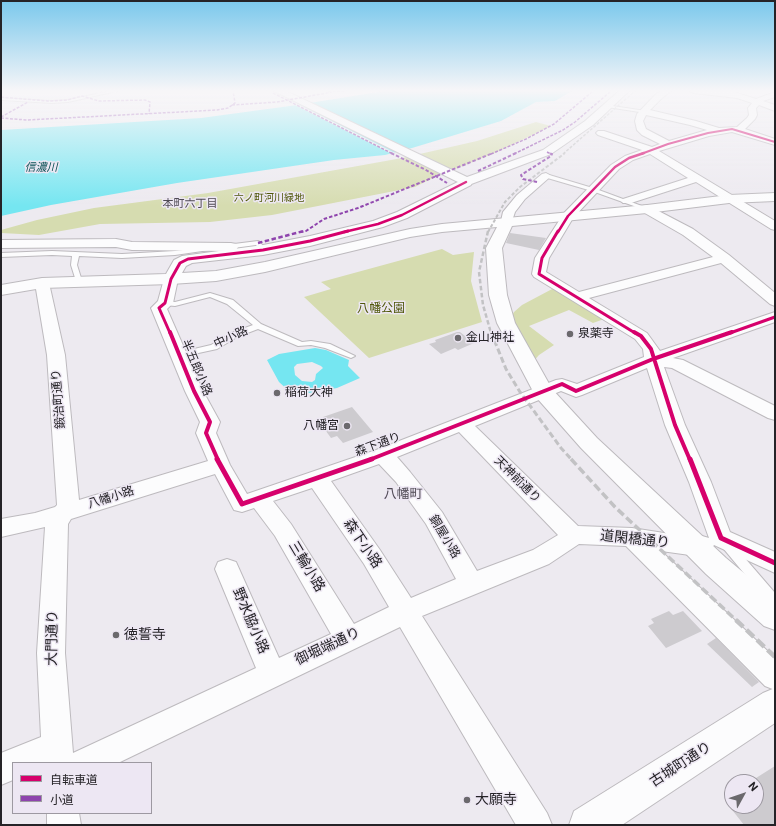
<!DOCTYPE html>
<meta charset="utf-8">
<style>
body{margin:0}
#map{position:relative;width:776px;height:826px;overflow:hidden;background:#edeaf0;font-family:Roboto,"Noto Sans JP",sans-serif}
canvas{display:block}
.frame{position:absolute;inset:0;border:2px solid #252327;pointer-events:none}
.legend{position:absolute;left:12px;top:762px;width:140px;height:52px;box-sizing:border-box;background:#ede7f3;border:1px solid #9d99a1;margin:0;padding:5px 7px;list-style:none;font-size:12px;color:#252327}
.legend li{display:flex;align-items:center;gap:8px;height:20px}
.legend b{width:20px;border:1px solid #9d99a1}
.north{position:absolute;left:724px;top:774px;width:40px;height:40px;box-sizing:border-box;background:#ede7f3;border:1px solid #9d99a1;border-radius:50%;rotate:50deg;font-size:11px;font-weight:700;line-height:16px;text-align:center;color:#252327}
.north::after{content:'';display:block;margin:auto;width:14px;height:18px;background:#6b696d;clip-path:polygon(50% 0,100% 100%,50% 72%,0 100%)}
</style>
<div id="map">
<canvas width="776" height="826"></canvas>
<div class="frame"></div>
<ul class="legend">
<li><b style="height:5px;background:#d6006c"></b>自転車道</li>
<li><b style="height:5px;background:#8e44ad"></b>小道</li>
</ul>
<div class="north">N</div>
</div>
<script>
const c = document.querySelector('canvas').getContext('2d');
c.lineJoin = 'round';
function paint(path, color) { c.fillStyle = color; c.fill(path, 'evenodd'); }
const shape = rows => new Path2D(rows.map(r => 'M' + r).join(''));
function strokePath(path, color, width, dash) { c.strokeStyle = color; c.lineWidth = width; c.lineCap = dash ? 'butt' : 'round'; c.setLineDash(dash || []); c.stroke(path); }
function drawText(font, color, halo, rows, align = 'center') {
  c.font = font + ' Roboto,"Noto Sans JP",sans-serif'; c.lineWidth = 3; c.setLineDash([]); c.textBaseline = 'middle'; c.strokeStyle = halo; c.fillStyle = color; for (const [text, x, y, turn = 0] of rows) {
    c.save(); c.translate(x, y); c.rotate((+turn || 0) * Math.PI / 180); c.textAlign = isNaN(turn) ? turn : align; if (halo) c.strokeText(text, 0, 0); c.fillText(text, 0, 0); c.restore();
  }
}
const green = shape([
 [536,122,551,126,495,153,435,177,415,187,272,215,210,222,100,224,39,235,1,233,1,230,37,220,94,208,208,193,402,158,477,141],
 [442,249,453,255,474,252,471,281,482,322,369,358,304,297,331,289,321,282],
 [554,288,607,318,593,323,569,310,529,326,554,345,539,355,532,363,510,319,514,312,522,305]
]);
const water = shape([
 [384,91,572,91,555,101,536,102,501,121,412,148,385,155,334,160,177,183,51,205,1,216,1,130,201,118,297,105],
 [315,348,326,350,349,360,348,366,360,378,337,388,298,395,291,393,279,382,267,360,279,354],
 [312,362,321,366,323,368,316,374,315,380,312,382,302,381,295,375,294,367,297,364]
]);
const pier = shape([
 [296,103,397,154,394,155,293,104]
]);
const building = shape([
 [510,233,546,238,539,250,506,243],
 [457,332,460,332,474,343,458,350,455,348,441,354,429,344,436,342,435,340],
 [352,407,373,432,343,443,337,436,331,438,323,427,329,425,323,417],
 [669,611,673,615,683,611,702,631,666,648,648,626,654,623,651,619],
 [716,638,759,682,752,687,707,644],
 [775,766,775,825,744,825,729,806,756,806,756,778]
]);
const lane = shape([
 [110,91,117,91,68,102,52,103,1,100,1,98,52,101,68,100,110,91],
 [606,105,646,111,648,112,646,113,607,107,606,105],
 [546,174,596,189,650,209,645,210,592,191,544,177,543,176,546,174],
 [258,241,260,242,265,249,265,251,261,251,256,245,226,249,223,247,226,245,258,241],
 [207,247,209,248,209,250,175,255,122,258,79,256,77,265,82,281,79,283,76,281,71,265,72,256,52,255,1,257,1,253,52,251,122,254,175,251,207,247],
 [210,293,233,300,261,324,302,342,311,341,330,344,355,356,351,358,325,348,311,345,298,346,258,329,237,337,217,349,180,357,177,357,176,355,177,353,211,345,231,333,253,325,227,304,210,297,175,306,165,305,161,303,165,301,175,302,210,293],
 [727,541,731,542,775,593,775,607,771,606,723,548,721,545,723,542,727,541]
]);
const street = shape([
 [662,91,671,91,662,98,650,110,696,121,719,128,737,127,747,118,749,115,748,108,752,103,737,98,694,93,690,91,731,91,756,99,775,92,775,97,763,101,775,105,775,111,759,105,756,108,757,115,755,119,745,129,775,139,775,145,732,132,709,136,659,151,775,221,775,230,771,229,696,182,631,203,623,203,621,201,623,199,688,178,650,154,633,160,619,169,573,218,549,258,546,272,579,292,713,257,683,235,643,212,641,209,643,206,647,205,693,229,729,255,775,293,775,306,770,304,721,263,589,298,647,333,660,351,775,312,775,322,673,358,683,360,775,406,775,420,768,418,672,368,664,367,685,425,711,482,730,532,775,552,775,573,714,545,710,551,697,556,661,551,775,658,775,690,765,686,626,546,579,544,549,564,422,616,547,813,552,825,516,825,400,627,118,763,13,763,13,780,1,785,1,753,41,737,37,653,45,527,1,537,1,519,35,513,55,507,57,505,47,355,35,283,37,280,42,279,47,280,49,283,65,355,79,500,208,461,196,433,200,422,185,391,151,308,158,301,164,279,166,276,171,275,176,276,178,279,173,303,167,309,203,391,220,422,216,433,230,465,247,494,376,450,556,380,562,379,577,384,644,357,643,349,635,339,534,277,532,274,535,258,564,213,611,165,625,156,642,150,598,135,596,133,598,131,604,131,652,147,660,144,642,135,637,130,635,121,637,114,656,94,662,91],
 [646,115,690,125,707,130,669,141,646,129,643,121,646,115],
 [647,368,665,425,689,482,709,538,702,536,696,538,632,528,578,526,475,426,561,391,576,397,582,395,647,368],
 [459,432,558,535,533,550,477,571,442,512,410,472,397,457,459,432],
 [379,464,396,482,426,524,456,579,411,598,380,550,331,481,379,464],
 [215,474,234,510,242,512,254,508,275,536,331,634,279,658,236,562,227,559,218,562,215,569,256,668,73,753,65,653,68,524,71,519,215,474],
 [312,488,364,564,389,607,354,624,291,524,273,501,312,488],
 [546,173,551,176,525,199,515,212,511,224,503,224,501,221,503,212,517,195,542,174,546,173],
 [116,239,132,242,231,243,236,244,238,247,236,250,231,251,132,250,116,247,1,248,1,240,116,239],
 [47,813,79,813,81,825,47,825,47,813]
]);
const secondary = shape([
 [466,178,471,179,472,182,471,185,407,218,383,227,310,246,263,255,192,263,186,266,182,273,216,271,265,262,410,229,442,224,647,205,729,195,775,193,775,201,729,203,647,213,512,226,502,248,507,295,515,323,552,389,597,438,726,558,775,599,775,630,764,626,706,574,581,448,536,397,497,323,489,295,486,248,497,227,442,232,410,237,265,272,216,281,171,284,42,288,1,295,1,285,42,278,166,274,174,260,182,256,263,245,310,236,373,221,397,212,466,178],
 [775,688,775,723,622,825,569,825,574,811,763,693,775,688]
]);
const primary = shape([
 [274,91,286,91,467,177,543,150,585,121,619,91,629,91,593,125,551,154,466,186,274,91]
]);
const railFar5 = shape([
 [563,154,635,91]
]);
const railFar4 = shape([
 [488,232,505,202,520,187,565,153]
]);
const railFar3 = shape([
 [488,231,479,272,483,305,491,333]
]);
const railFar2 = shape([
 [491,332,506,369,520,392,561,448,572,460]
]);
const railFar1 = shape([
 [571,459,615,507,737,621]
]);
const rail = shape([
 [736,620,775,657]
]);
const quietFar2 = shape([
 [328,91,345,91],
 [273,93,393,154],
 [1,97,48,101,67,100,82,96,99,101,145,100,150,102,149,114],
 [232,105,277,102,332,92],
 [1,117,28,102],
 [1,118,27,120,217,110,228,108,235,103,233,91],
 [547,152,551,154],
 [491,154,526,139,554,124,593,91],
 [514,154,563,130,575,122,611,91]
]);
const quietFar1 = shape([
 [391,153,426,170,447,183],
 [478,171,516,153],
 [537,182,523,179,521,175,551,156,552,154,548,153],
 [300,232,306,231,324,219,358,208,493,153]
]);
const quiet = shape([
 [258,243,304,231]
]);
const cyclewayFar4 = shape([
 [641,154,668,144,708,133,732,129,775,142]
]);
const cyclewayFar3 = shape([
 [344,232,378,224,402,215,466,182],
 [558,232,568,216,615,167,629,158,644,153]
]);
const cyclewayFar2 = shape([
 [558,231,542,258,539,274,635,333],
 [170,333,159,308,165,303,171,279,180,263,188,259,263,250,310,241,348,231],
 [730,333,775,317]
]);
const cyclewayFar1 = shape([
 [170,332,194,391,210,422,206,433,218,460],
 [634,332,641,336,651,349,675,425,690,460],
 [369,460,562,384,576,391,653,359,732,332]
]);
const cycleway = shape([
 [217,459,242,504,372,459],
 [690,459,721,538,775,563]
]);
const markers = [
 [570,334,4,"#6b696d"],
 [458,338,4,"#6b696d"],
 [277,393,4,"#6b696d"],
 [347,426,4,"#6b696d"],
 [116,635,4,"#6b696d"],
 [467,800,4,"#6b696d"]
];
const farParknames = [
 ["六ノ町河川緑地",269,198]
];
const farWaternames = [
 ["信濃川",41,168]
];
const farNeighbourhoodnames = [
 ["本町六丁目",190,204]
];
const parkNames = [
 ["八幡公園",381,309]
];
const poiNames = [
 ["泉薬寺",578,334],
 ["金山神社",466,338],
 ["稲荷大神",285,393],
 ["八幡宮",339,426,"right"]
];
const streetNames = [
 ["中小路",231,338,-25],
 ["半五郎小路",196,368,67],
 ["鍛治町通り",59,399,-95],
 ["森下通り",378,445,-20],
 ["天神前通り",517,480,45],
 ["八幡小路",111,498,-17],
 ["銅屋小路",444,537,59]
];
const neighbourhoodNames = [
 ["八幡町",403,495]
];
const nearStreetnames = [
 ["道閑橋通り",635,540,6],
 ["森下小路",362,544,56],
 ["三輪小路",306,567,59],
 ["野水脇小路",250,621,67],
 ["大門通り",53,638,-89],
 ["御堀端通り",328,647,-25],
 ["古城町通り",681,765,-33]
];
const nearPoinames = [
 ["徳誓寺",124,635],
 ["大願寺",475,800]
];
paint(green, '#d6dcb0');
paint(water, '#75e6f1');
paint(pier, '#edeaf0');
paint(building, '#cdcbcf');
strokePath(lane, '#bdbabe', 2);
strokePath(street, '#bdbabe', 2);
strokePath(secondary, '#bdbabe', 2);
strokePath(primary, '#bdbabe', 2);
paint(lane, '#fcfcfd');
paint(street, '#fcfcfd');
paint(secondary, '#fcfcfd');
paint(primary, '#fcfcfd');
strokePath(railFar5, '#c2c2c4', 1.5, [3, 1.5]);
strokePath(railFar4, '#c2c2c4', 2, [3.5, 2]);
strokePath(railFar3, '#c2c2c4', 2.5, [4.5, 2.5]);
strokePath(railFar2, '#c2c2c4', 3, [6, 3]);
strokePath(railFar1, '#c2c2c4', 3.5, [8, 3.5]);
strokePath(rail, '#c2c2c4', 4.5, [10, 4.5]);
strokePath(quietFar2, '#8e44ad', 1.5, [3, 1.5]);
strokePath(quietFar1, '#8e44ad', 2, [3.5, 2]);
strokePath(quiet, '#8e44ad', 2.5, [4.5, 2.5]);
strokePath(cyclewayFar4, '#d6006c', 2);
strokePath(cyclewayFar3, '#d6006c', 2.5);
strokePath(cyclewayFar2, '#d6006c', 3);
strokePath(cyclewayFar1, '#d6006c', 4);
strokePath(cycleway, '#d6006c', 5);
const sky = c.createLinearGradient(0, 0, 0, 206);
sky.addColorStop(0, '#7ac8ec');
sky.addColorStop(0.44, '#f7f6f8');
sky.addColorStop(1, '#f7f6f800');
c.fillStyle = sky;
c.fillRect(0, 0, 776, 206);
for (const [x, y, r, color] of markers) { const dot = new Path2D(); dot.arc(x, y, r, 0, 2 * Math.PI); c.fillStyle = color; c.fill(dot); strokePath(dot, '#ede7f3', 1.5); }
drawText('10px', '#50580a', '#ede7f3', farParknames);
drawText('italic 11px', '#095055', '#ede7f3', farWaternames);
drawText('11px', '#4f4a54', '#ede7f3', farNeighbourhoodnames);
drawText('12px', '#50580a', '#ede7f3', parkNames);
drawText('12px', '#252327', '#ede7f3', poiNames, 'left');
drawText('12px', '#252327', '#ede7f3', streetNames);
drawText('13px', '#4f4a54', '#ede7f3', neighbourhoodNames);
drawText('14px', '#252327', '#ede7f3', nearStreetnames);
drawText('14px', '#252327', '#ede7f3', nearPoinames, 'left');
</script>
